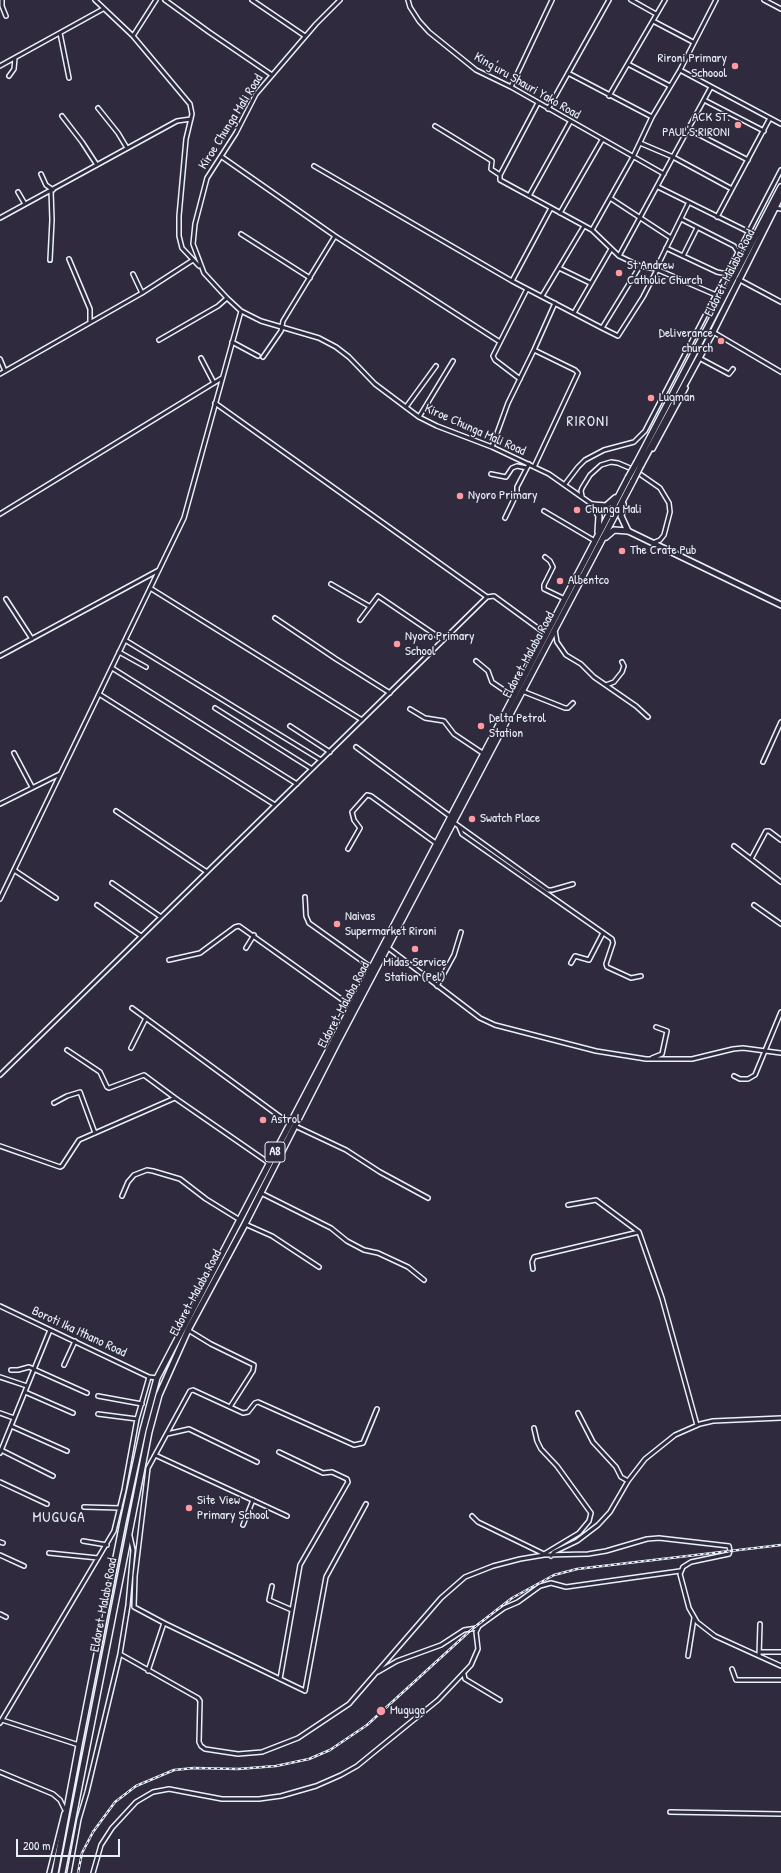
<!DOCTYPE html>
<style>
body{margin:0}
#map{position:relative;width:781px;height:1873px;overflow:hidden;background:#2f2a3d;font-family:"Patrick Hand",sans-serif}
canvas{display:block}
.scale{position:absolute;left:16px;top:1839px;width:104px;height:18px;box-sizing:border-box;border:2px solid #e8f1f8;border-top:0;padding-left:5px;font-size:12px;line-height:14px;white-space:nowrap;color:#e8f1f8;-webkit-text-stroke:3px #2f2a3d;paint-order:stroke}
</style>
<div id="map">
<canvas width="781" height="1873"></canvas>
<div class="scale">200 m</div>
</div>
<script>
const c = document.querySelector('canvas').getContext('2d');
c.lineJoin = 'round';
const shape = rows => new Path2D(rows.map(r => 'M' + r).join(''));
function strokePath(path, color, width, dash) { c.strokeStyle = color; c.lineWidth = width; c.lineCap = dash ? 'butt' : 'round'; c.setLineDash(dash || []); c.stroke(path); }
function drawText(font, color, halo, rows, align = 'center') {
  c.font = font + ' "Patrick Hand",sans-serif'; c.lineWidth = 3; c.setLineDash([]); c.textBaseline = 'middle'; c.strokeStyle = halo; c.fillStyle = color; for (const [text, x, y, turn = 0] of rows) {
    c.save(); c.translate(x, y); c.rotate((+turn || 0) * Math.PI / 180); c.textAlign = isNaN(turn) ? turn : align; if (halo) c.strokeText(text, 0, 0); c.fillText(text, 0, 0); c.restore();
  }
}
const minor = shape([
 [2,0,2,6,6,16],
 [95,0,133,36,190,104,192,114,186,139,179,216,179,236,182,248,199,266],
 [165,0,209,32,272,75],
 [252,0,305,36],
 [340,0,316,24,256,94,236,133,207,178,195,224,193,244,204,273,227,298,241,311,261,321,319,338,336,347,349,357,375,384,419,417,437,426,492,447,549,474,593,505],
 [408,0,410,7,419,21,429,32,476,70,511,87,664,174],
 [631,0,656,14],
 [764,0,781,9],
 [653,21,693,42],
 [60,33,69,78],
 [133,36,156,0],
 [628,64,670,86],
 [0,66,103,9],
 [680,70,781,124],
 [568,73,652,117],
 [9,76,14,69,15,58],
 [511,87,552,0],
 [609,96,665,0],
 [704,100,764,131],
 [538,103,500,175,500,180,592,230,619,256,640,266,656,269,716,295],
 [98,108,118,133,127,148],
 [548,109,609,0],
 [62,116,82,142,97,165],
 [435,126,489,159,492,161,491,169,500,175],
 [688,129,748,160],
 [640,143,673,157,732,189],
 [222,157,335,236,500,342],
 [314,166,512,281],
 [41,174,46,185,53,190],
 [658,187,749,232],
 [18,192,25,204],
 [529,196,570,122],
 [610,198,671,238],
 [551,208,512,281,602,328,640,266],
 [775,208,781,209],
 [560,213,602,140],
 [717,217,770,118],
 [0,218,177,121,191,119],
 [681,219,734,246,738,252],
 [592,230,633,157,652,117,680,70,716,0],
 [241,234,310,278],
 [666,248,717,272,727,274],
 [619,256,711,87],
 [683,256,697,228],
 [69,259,90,309,90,322],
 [50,260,52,220,51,190],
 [559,268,590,283],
 [656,269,688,204],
 [133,274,142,293],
 [738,279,781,302],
 [542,296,584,226],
 [574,313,611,249],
 [602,328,618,336,643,297,657,270],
 [713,332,781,372],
 [159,340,218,306,227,298],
 [232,342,258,356],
 [263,357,281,331,283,321,335,236],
 [201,358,214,383],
 [0,359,5,371],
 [701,359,729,374,733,369],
 [0,374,142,293,193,260],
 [520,379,495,360,493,356,527,289],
 [215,403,487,597],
 [406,407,436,366],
 [419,417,453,361],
 [492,447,508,403,534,350,555,303],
 [653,449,686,388],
 [534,467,578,373,575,370,534,350],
 [637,472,660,488,669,503,670,512,664,535,660,540,653,543],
 [491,474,506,477,512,468,517,466,527,468],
 [565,484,578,467,585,460,604,450,634,442,645,431,781,170],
 [582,496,581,491,582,488,590,475,601,465,611,462,618,463,632,469],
 [544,511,595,541],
 [0,514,222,378],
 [505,518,517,493,517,487,529,464],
 [545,557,550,561,553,567,544,585,544,589,565,599],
 [331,584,369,606],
 [150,588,362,720],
 [6,599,32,639],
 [275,618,336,659,390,693],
 [360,620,378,596,443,640],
 [555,630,557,642,566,655,581,664,594,677,636,706,648,717],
 [125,640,321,760],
 [119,652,146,667],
 [0,656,159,570],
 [476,661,488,671,492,682,514,697],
 [112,668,297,784],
 [606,685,614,682,622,672,624,666,622,662],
 [522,691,565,708,568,708,573,703],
 [99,694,275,805],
 [215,708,312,769],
 [410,709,425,718,444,721,454,734,484,754],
 [290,726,330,752],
 [356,747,451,817],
 [14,753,32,787],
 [763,762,781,722],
 [0,804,60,774],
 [116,811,207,872],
 [453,822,548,890,552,890,573,884],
 [459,827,462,834,612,939,613,943,606,964,607,967,631,978,641,976],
 [734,846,781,882],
 [348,849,360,828,354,820,352,812,367,795,371,796,437,844],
 [751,859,766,831,769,831,781,840],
 [14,870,56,898],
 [112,883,161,917],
 [305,897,306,916,309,923,372,968],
 [0,899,184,518,241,311],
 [97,905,141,936],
 [754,905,781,924],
 [387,947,480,1018,495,1025,596,1051,646,1059,692,1059,733,1049,743,1048,781,1053],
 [246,948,254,935],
 [169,960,200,953,235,927,239,926,351,1006],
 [571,963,575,956,589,960,603,933],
 [437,986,454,955,461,932],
 [132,1008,290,1124],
 [131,1048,146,1018],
 [67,1050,100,1072,107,1087,109,1088,144,1075,175,1098],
 [652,1058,662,1054,667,1031,656,1027],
 [0,1075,487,597,494,596,546,634],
 [734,1076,740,1079,748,1079,755,1075,781,1012],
 [54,1103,67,1096,80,1092,95,1133],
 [295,1126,346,1150,380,1172,428,1198],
 [0,1146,60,1167,62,1166,79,1140,175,1098,269,1163],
 [261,1193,331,1228,347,1241,364,1250,378,1253,408,1267,424,1280],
 [122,1196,128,1182,134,1175,147,1170,153,1171,180,1179,206,1199,240,1220],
 [568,1205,596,1200,639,1232,662,1298,697,1425],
 [245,1224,272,1236,319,1267],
 [533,1269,532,1262,534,1257,639,1232],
 [0,1306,149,1377,157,1378],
 [188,1330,211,1344,254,1365,253,1371,230,1407],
 [64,1365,75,1341],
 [11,1370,18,1370,29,1367,87,1393],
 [0,1377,27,1386],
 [25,1392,73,1413],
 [98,1396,142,1404],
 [0,1413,14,1418],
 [578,1413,593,1442,616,1467,621,1477,628,1481],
 [98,1414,137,1419],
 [11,1426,67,1451],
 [534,1428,537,1441,541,1449,557,1466,591,1513,589,1521,579,1533,544,1554],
 [167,1434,189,1429,257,1462],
 [1,1450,53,1476],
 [279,1452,323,1473,332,1472,347,1479,348,1482,300,1565,280,1679],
 [0,1453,50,1330],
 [155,1455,287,1516],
 [0,1482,47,1504],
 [366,1504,326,1577,305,1691,164,1623,134,1607,135,1576,148,1468,190,1391,193,1390,243,1413,248,1412,255,1403,258,1402,354,1445,363,1443,377,1409],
 [84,1507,120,1508],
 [472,1516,478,1522,544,1554],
 [243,1525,253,1500],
 [83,1541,107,1545],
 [0,1542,3,1543],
 [49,1553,98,1558],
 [0,1555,24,1566],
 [551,1556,554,1552,577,1541,598,1525,610,1512,628,1481,645,1459,675,1435,700,1424,713,1421,781,1418],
 [272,1586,269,1600,292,1610],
 [0,1614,6,1617],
 [759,1652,781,1652],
 [120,1654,198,1698,200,1701,199,1742,201,1746,205,1749,238,1754,262,1752,298,1738,349,1704,441,1598,465,1577,493,1566,520,1559,544,1555,588,1554,606,1551,647,1539,659,1538,729,1546,730,1551,729,1554,691,1562,683,1567,680,1574,689,1608,697,1622,715,1636,781,1666],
 [688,1656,694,1618],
 [759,1656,760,1624],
 [732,1669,736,1680,781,1680],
 [148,1671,164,1623],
 [378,1672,397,1661,441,1645,464,1630,477,1628],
 [464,1674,465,1679,500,1700],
 [2,1720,79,1745],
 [0,1723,114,1531,124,1490,137,1419,149,1377],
 [0,1772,53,1794,60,1800,65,1810],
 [670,1812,781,1814],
 [49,1873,64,1813],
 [69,1873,79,1819,87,1792,120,1654,128,1605,133,1550,130,1536],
 [93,1873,101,1845,112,1828,136,1802,153,1792,169,1789,222,1799,259,1799,281,1796,316,1786,341,1775,357,1766,438,1700,471,1665,478,1649,476,1632,479,1626,504,1608,518,1602,540,1586,551,1583,566,1587,680,1571]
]);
const primary = shape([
 [628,531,781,605]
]);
const trunk = shape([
 [637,462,781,187],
 [641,465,713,332,781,196],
 [623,504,621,516,628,531],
 [593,505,606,506,615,498],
 [593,505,599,516,598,532],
 [606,537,614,530,628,531],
 [55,1873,79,1745,123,1522,143,1430,157,1378,628,478],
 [62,1873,149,1432,159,1395,188,1330,245,1224,337,1043,633,481]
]);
const rail = shape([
 [78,1873,82,1853,93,1832,115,1802,136,1786,174,1770,194,1768,238,1769,276,1766,309,1759,330,1750,367,1725,471,1630,512,1598,554,1575,577,1569,781,1545]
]);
const trunkBridge = shape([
 [628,478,637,462],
 [633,481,641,465]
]);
const markers = [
 [735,66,4,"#ff9aa2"],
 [738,125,4,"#ff9aa2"],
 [619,273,4,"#ff9aa2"],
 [721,341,4,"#ff9aa2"],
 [651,398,4,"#ff9aa2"],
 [460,496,4,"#ff9aa2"],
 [577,510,4,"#ff9aa2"],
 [622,551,4,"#ff9aa2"],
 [560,581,4,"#ff9aa2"],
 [397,644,4,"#ff9aa2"],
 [481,726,4,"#ff9aa2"],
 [472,819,4,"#ff9aa2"],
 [337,924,4,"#ff9aa2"],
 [415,949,4,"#ff9aa2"],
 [263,1120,4,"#ff9aa2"],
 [189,1508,4,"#ff9aa2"],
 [381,1711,5,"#ff9aa2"]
];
const shields = [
 [275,1152,20]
];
const shieldNames = [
 ["A8",275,1152]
];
const poiNames = [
 ["Rironi Primary",727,59,"right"],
 ["Schoool",727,74,"right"],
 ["ACK ST.",730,118,"right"],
 ["PAUL'S RIRONI",730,133,"right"],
 ["St Andrew",627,266],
 ["Catholic Church",627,281],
 ["Deliverance",713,334,"right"],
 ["church",713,349,"right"],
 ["Luqman",659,398],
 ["Nyoro Primary",468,496],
 ["Chunga Mali",585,510],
 ["The Crate Pub",630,551],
 ["Albentco",568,581],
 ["Nyoro Primary",405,637],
 ["School",405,652],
 ["Delta Petrol",489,719],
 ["Station",489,734],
 ["Swatch Place",480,819],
 ["Naivas",345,917],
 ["Supermarket Rironi",345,932],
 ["Midas Service",415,963,"center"],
 ["Station (Pel)",415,978,"center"],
 ["Astrol",271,1120],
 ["Site View",197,1501],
 ["Primary School",197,1516],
 ["Muguga",390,1711]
];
const streetNames = [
 ["King'uru Shauri Yako Road",527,86,30],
 ["Kiroe Chunga Mali Road",231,122,-58],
 ["Eldoret-Malaba Road",730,273,-63],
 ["Kiroe Chunga Mali Road",475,430,24],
 ["Eldoret-Malaba Road",529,655,-62],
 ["Eldoret-Malaba Road",344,1005,-62],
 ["Eldoret-Malaba Road",196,1293,-62],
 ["Boroti Ika Ithano Road",79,1332,25],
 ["Eldoret-Malaba Road",104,1605,-79]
];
const quarterNames = [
 ["RIRONI",588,422],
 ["MUGUGA",59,1518]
];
strokePath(minor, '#e8f1f8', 6);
strokePath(primary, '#e8f1f8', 8);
strokePath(trunk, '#e8f1f8', 8);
strokePath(minor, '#2f2a3d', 3);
strokePath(primary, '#2f2a3d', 4.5);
strokePath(trunk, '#2f2a3d', 5);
strokePath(rail, '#e8f1f8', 2.5);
strokePath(rail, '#2f2a3d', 1, [3]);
strokePath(trunkBridge, '#e8f1f8', 8, []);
strokePath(trunkBridge, '#2f2a3d', 5);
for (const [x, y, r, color] of markers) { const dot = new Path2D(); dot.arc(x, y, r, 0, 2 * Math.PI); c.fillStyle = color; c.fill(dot); strokePath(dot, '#2f2a3d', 1.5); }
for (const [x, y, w] of shields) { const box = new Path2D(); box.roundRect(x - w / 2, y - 10, w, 20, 3); c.fillStyle = '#2f2a3d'; c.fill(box); strokePath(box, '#e8f1f8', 1); }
drawText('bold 12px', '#e8f1f8', null, shieldNames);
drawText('13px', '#e8f1f8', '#2f2a3d', poiNames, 'left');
drawText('13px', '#e8f1f8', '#2f2a3d', streetNames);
c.letterSpacing = '1px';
drawText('15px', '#e8f1f8', '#2f2a3d', quarterNames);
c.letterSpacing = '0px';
</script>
